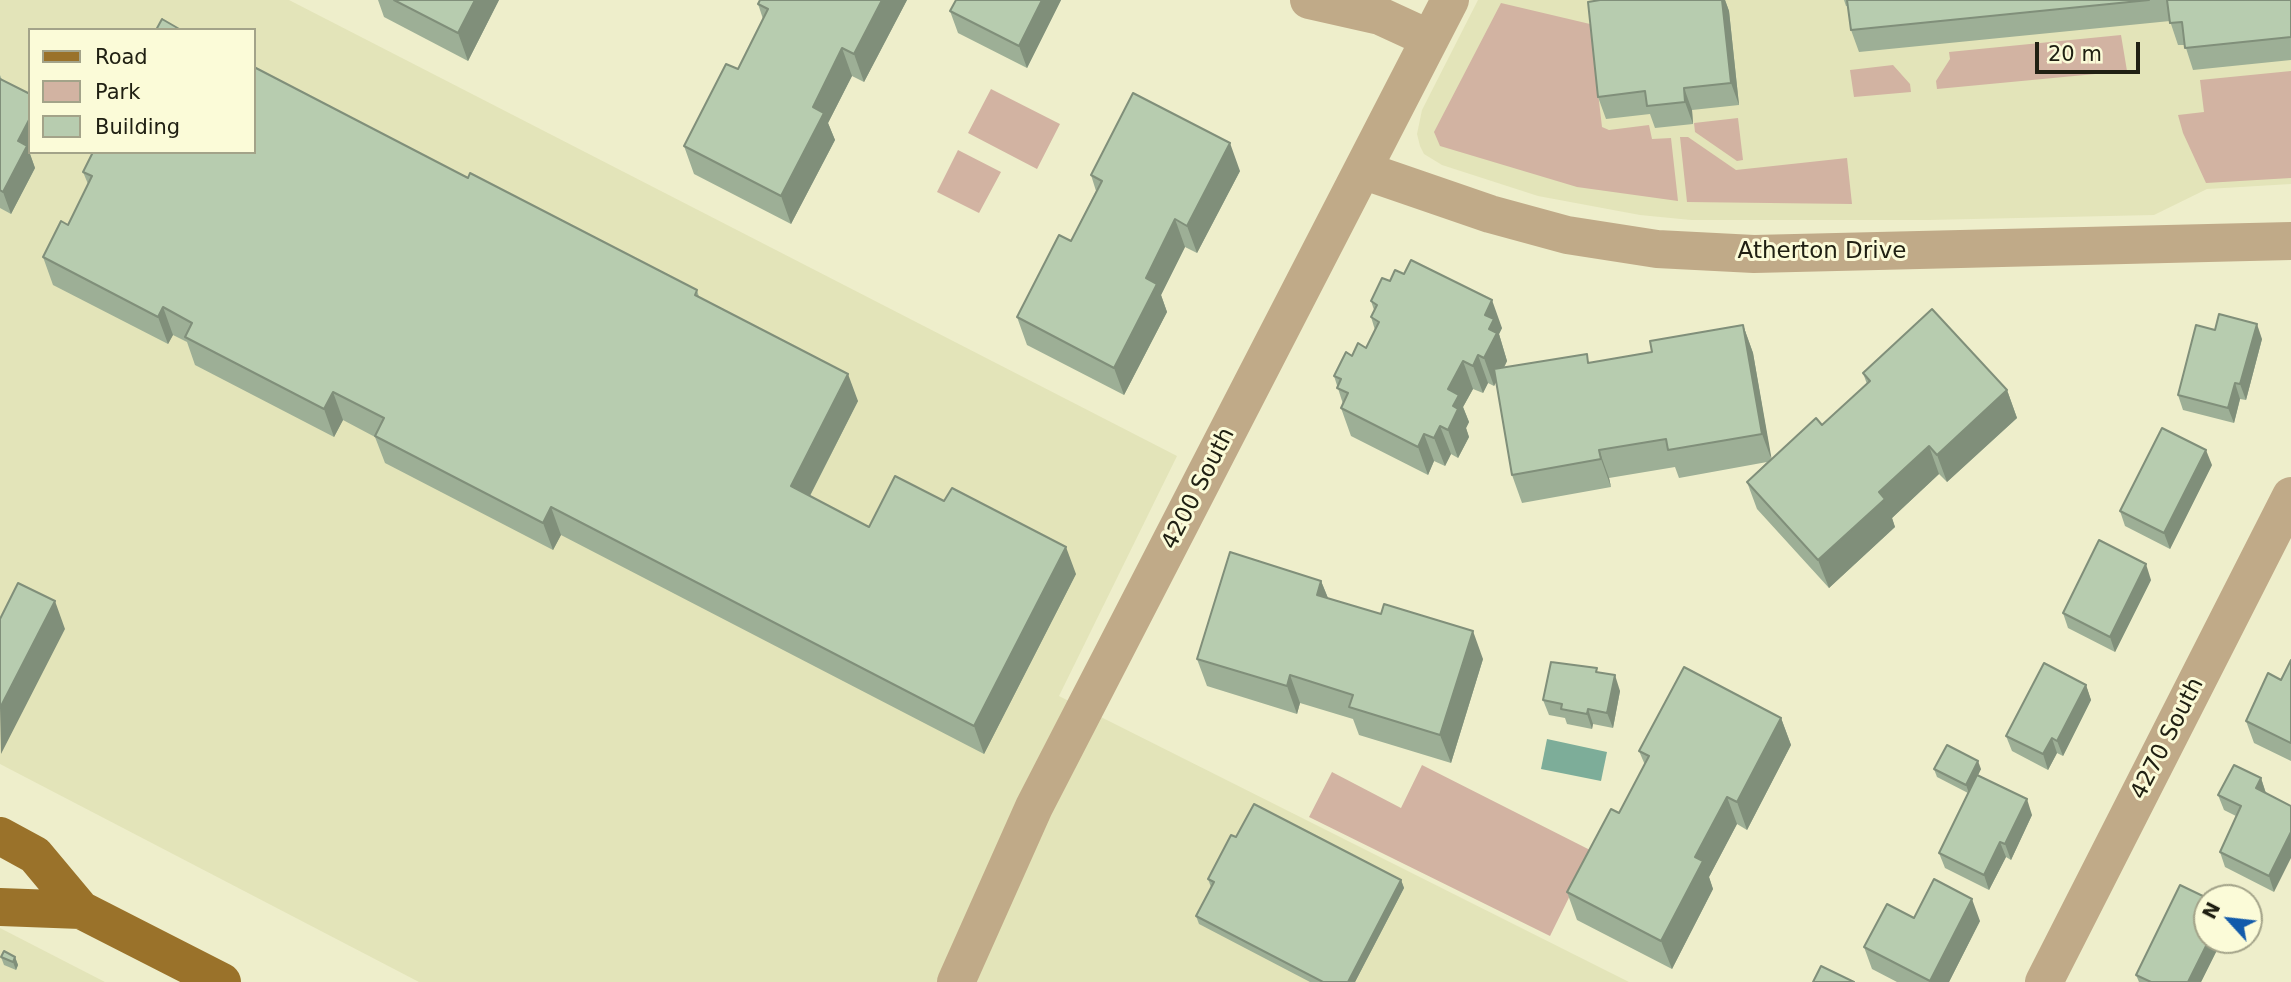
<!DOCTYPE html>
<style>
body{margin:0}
#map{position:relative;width:2291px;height:982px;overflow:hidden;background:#eeeecb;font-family:"DejaVu Sans",sans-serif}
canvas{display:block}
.legend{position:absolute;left:28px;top:28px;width:228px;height:126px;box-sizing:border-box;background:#fbfbd8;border:2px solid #a3a389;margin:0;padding:9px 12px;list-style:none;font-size:21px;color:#202013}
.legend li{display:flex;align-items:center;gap:14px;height:35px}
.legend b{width:35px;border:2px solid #a3a389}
.north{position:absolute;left:2193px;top:884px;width:70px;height:70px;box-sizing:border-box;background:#fbfbd8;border:2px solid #a3a389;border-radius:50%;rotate:297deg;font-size:19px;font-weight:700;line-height:28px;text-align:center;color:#202013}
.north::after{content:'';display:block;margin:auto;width:24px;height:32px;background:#125bab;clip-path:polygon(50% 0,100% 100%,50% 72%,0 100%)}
.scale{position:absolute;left:2035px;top:42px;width:105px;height:32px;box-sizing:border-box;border:4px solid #202013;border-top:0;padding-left:9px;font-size:21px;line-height:24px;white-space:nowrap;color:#202013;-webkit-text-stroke:5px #fbfbd8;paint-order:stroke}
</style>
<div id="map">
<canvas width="2291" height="982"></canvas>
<ul class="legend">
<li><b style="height:9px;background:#9a722a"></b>Road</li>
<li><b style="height:19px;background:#d2b3a2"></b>Park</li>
<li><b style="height:19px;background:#b7ccaf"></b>Building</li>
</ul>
<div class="north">N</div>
<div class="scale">20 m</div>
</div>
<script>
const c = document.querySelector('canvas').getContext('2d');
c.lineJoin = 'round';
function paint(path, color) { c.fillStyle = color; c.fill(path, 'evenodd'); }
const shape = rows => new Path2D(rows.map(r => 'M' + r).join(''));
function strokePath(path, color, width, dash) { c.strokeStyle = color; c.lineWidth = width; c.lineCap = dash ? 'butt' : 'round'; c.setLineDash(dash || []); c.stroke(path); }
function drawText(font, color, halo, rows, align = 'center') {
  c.font = font + ' "DejaVu Sans",sans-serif'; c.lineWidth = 6; c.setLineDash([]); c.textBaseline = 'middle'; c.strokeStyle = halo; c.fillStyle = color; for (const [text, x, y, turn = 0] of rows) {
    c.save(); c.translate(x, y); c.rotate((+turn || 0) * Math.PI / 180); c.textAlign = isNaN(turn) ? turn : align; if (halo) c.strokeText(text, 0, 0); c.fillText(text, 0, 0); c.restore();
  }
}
const built = shape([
 [0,0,289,0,1177,456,1059,696,1629,982,419,982,0,764],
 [30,30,254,30,254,152,30,152],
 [1478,0,2291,0,2291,184,2207,189,2154,215,1928,220,1691,220,1640,215,1538,196,1442,165,1424,154,1420,146,1417,134,1422,110],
 [0,928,105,982,0,982]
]);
const green = shape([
 [1501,3,1590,24,1602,127,1609,130,1649,125,1652,139,1671,138,1678,201,1577,187,1440,146,1434,132],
 [2121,35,2127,71,1937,89,1936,81,1950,59,1949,52],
 [1893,65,1910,84,1911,92,1854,97,1850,70],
 [2291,71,2291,178,2206,183,2183,133,2178,115,2204,112,2200,80],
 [991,89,1060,124,1037,169,968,133],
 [1738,118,1743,160,1737,161,1695,132,1694,123],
 [1680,137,1688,137,1736,170,1847,158,1852,204,1687,202],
 [958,150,1001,172,979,213,937,192],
 [1422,765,1592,851,1550,936,1309,817,1332,772,1401,808]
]);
const water = shape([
 [1547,739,1607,752,1601,781,1541,769]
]);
const minor = shape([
 [1309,0,1380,16,1430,39],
 [1365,171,1490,214,1567,235,1657,249,1754,254,2291,241],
 [956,982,1034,807,1450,0],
 [2044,982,2291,496]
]);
const major = shape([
 [0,836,35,855,81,910,222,982],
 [0,907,81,910]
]);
const wall = shape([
 [378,0,499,0,468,61,384,17],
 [907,0,864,82,852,76,828,123,835,140,791,224,694,174,684,146,738,69,763,19,758,4],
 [956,0,1061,0,1027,68,958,33,950,11],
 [1600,0,1725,0,1729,11,1739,105,1692,110,1693,124,1655,128,1650,114,1606,119,1598,97],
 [1844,0,2291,0,2291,60,2193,70,2185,45,2178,45,2170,21,1859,52,1851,30,1848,6,1846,6],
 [0,75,30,152,31,152,30,154,35,168,11,214,0,208],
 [1240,171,1197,253,1185,247,1161,295,1167,312,1124,395,1027,345,1017,317,1071,241,1096,191,1091,175],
 [83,172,468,178,697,290,699,297,858,401,810,496,869,527,1076,574,984,754,561,535,553,550,385,463,375,437,343,420,334,437,195,365,187,342,173,335,168,344,53,285,43,257,68,225,88,184],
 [1390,281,1502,328,1499,334,1507,361,1504,368,1590,363,1652,352,1743,325,1753,353,1771,459,1822,425,1867,384,1863,373,2007,390,2017,418,1947,482,1939,474,1892,518,1895,527,1829,588,1757,509,1747,482,1767,462,1679,478,1675,467,1609,478,1611,487,1522,503,1512,475,1496,382,1494,386,1488,383,1483,393,1473,389,1463,407,1469,422,1466,428,1469,437,1458,458,1451,454,1445,466,1434,461,1428,475,1351,436,1341,408,1343,404,1334,376,1352,356,1366,348,1375,330,1371,317,1374,310,1371,301],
 [2215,330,2262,339,2246,400,2240,399,2234,423,2183,410,2178,395],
 [2212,465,2170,549,2125,526,2120,511],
 [2151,580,2115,652,2068,628,2063,613],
 [1321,581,1328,598,1483,659,1451,763,1359,735,1353,719,1300,703,1297,714,1207,686,1197,659],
 [2291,660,2291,761,2254,743,2246,721,2281,680],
 [1598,672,1620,691,1613,728,1593,724,1592,729,1567,724,1565,718,1549,715,1543,700],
 [2086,685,2091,700,2063,756,2057,753,2048,770,2012,751,2006,736],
 [1781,718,1791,745,1747,830,1737,824,1709,877,1713,889,1672,969,1577,920,1567,892,1619,813,1645,765,1639,751],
 [1934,769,1981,769,1978,775,2032,815,2011,860,2006,857,1989,890,1945,868,1939,853,1968,793,1937,777],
 [2261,778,2266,793,2274,892,2225,867,2220,852,2236,816,2224,810,2218,795],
 [1236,837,1401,880,1404,888,1355,982,1310,982,1199,924,1196,916,1211,887,1208,879],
 [1914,918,1980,921,1949,982,1897,982,1872,969,1864,947],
 [2222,940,2201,982,2139,982,2136,975],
 [1,957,15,957,18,965,16,970,4,965]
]);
const shadedWall = shape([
 [475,0,499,0,468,61,458,33],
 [882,0,907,0,864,82,854,54],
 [1042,0,1061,0,1027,68,1019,46],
 [1722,0,1725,0,1729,11,1739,105,1731,83],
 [842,48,852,76,828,123,835,140,791,224,781,196,813,107],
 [1684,88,1692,110,1693,124,1685,102],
 [30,118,30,152,31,152,30,154,35,168,11,214,3,192,18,141],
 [1230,143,1240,171,1197,253,1187,226],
 [1175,219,1185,247,1161,295,1167,312,1124,395,1114,368,1146,278],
 [1492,300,1502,328,1499,334,1507,361,1494,386,1484,358,1485,315],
 [163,307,173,335,168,344,158,317],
 [2257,324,2262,339,2246,400,2240,384],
 [1743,325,1753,353,1772,461,1762,434],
 [1478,355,1488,383,1483,393,1473,366],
 [1463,361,1473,389,1463,407,1469,422,1466,428,1469,437,1458,458,1448,430,1448,389],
 [848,374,858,401,801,513,791,486],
 [2235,383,2240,399,2234,423,2228,408],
 [2007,390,2017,418,1947,482,1937,455],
 [333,392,343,420,334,437,324,409],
 [1440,426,1451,454,1445,466,1434,438],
 [1424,434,1434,461,1428,475,1418,447],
 [1929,446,1939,474,1892,518,1895,527,1829,588,1818,560,1879,492],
 [1599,450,1609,478,1611,487,1601,459],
 [2206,450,2212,465,2170,549,2164,533],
 [551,507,561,535,553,550,543,523],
 [1066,547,1076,574,984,754,974,726],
 [2146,564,2151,580,2115,652,2110,637],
 [1321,581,1332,608,1317,595],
 [55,601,65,629,1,754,0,708],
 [1473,631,1483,659,1451,763,1440,735],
 [1290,675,1300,703,1297,714,1287,686],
 [1615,675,1620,691,1613,728,1607,713],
 [2086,685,2091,700,2063,756,2057,741],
 [1588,709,1593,724,1592,729,1587,714],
 [1781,718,1791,745,1747,830,1737,802],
 [2052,738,2057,753,2048,770,2043,754],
 [1978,761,1981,769,1969,793,1966,785],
 [2261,778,2266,794,2256,788],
 [1727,797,1737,824,1709,877,1713,889,1672,969,1661,941,1695,857],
 [2027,799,2032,815,2011,860,2005,844],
 [2291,832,2291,858,2274,892,2269,876],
 [2000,842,2006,857,1989,890,1984,875],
 [1401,880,1404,888,1355,982,1348,982],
 [1972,899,1980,921,1949,982,1930,982],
 [2209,940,2222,940,2201,982,2188,982],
 [15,957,18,965,16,970,13,962]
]);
const building = shape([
 [394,0,475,0,458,33,394,0],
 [760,0,882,0,854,54,842,48,813,107,824,113,781,196,684,146,726,64,738,69,768,9,758,4,760,0],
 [956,0,1042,0,1019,46,950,11,956,0],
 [1600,0,1722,0,1731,83,1684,88,1685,102,1647,106,1645,91,1598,97,1588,2,1600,0],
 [1847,0,2149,0,1851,30,1847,0],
 [2167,0,2291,0,2291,37,2185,48,2182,22,2170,23,2167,0],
 [162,19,181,30,156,30,162,19],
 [254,67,468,178,470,173,697,290,695,295,848,374,791,486,869,527,895,476,944,501,952,488,1066,547,974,726,551,507,543,523,375,436,384,418,333,392,324,409,185,337,192,323,163,307,158,317,43,257,61,221,68,225,92,176,83,172,93,152,254,152,254,67],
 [0,79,30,94,30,118,18,141,27,146,3,192,0,190,0,79],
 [1133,93,1230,143,1187,226,1175,219,1146,278,1157,284,1114,368,1017,317,1059,235,1071,241,1102,181,1091,175,1133,93],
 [1411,260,1492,300,1485,315,1494,319,1489,329,1497,333,1484,358,1478,355,1473,366,1463,361,1448,389,1459,395,1453,406,1458,409,1448,430,1440,426,1434,438,1424,434,1418,447,1341,408,1348,393,1337,388,1341,379,1334,376,1346,352,1352,356,1358,343,1366,348,1379,322,1371,317,1377,305,1371,301,1382,278,1390,281,1395,270,1404,274,1411,260],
 [1932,309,2007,390,1937,455,1929,446,1879,492,1885,499,1818,560,1747,482,1816,418,1822,425,1870,381,1863,373,1932,309],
 [2219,314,2257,324,2240,384,2235,383,2228,408,2178,395,2196,325,2215,330,2219,314],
 [1743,325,1762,434,1668,450,1666,439,1599,450,1601,459,1512,475,1494,369,1587,354,1588,363,1652,352,1650,341,1743,325],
 [2162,428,2206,450,2164,533,2120,511,2162,428],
 [2099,540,2146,564,2110,637,2063,613,2099,540],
 [1230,552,1321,581,1317,595,1381,614,1384,604,1473,631,1440,735,1349,707,1353,695,1290,675,1287,686,1197,659,1230,552],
 [18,583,55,601,0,708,0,619,18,583],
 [2291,660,2291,743,2246,721,2268,673,2281,680,2291,660],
 [1551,662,1597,668,1596,672,1615,675,1607,713,1588,709,1587,714,1561,709,1562,704,1543,700,1551,662],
 [2044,663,2086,685,2057,741,2052,738,2043,754,2006,736,2044,663],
 [1684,667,1781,718,1737,802,1727,797,1695,857,1703,861,1661,941,1567,892,1611,809,1619,813,1649,756,1639,751,1684,667],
 [1947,745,1978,761,1966,785,1934,769,1947,745],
 [2234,765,2261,778,2256,788,2291,806,2291,832,2269,876,2220,852,2241,806,2218,795,2234,765],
 [1977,775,2027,799,2005,844,2000,842,1984,875,1939,853,1977,775],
 [1254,804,1401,880,1348,982,1323,982,1196,916,1214,882,1208,879,1231,835,1236,837,1254,804],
 [1934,879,1972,899,1930,981,1864,947,1887,904,1914,918,1934,879],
 [2180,885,2207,898,2207,940,2209,940,2188,982,2151,982,2136,975,2180,885],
 [4,951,15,957,13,962,1,957,4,951],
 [1821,966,1854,982,1813,982,1821,966]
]);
const streetNames = [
 ["Atherton Drive",1822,252],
 ["4200 South",1199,489,-63],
 ["4270 South",2168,739,-63]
];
paint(built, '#e3e4b9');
paint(green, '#d2b3a2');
paint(water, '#7dad99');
strokePath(minor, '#c0aa88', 38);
strokePath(major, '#9a722a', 38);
paint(wall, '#9daf96');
paint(shadedWall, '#808f7a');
paint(building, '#b7ccaf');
strokePath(building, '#808f7a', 2);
drawText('23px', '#202013', '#fbfbd8', streetNames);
</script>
